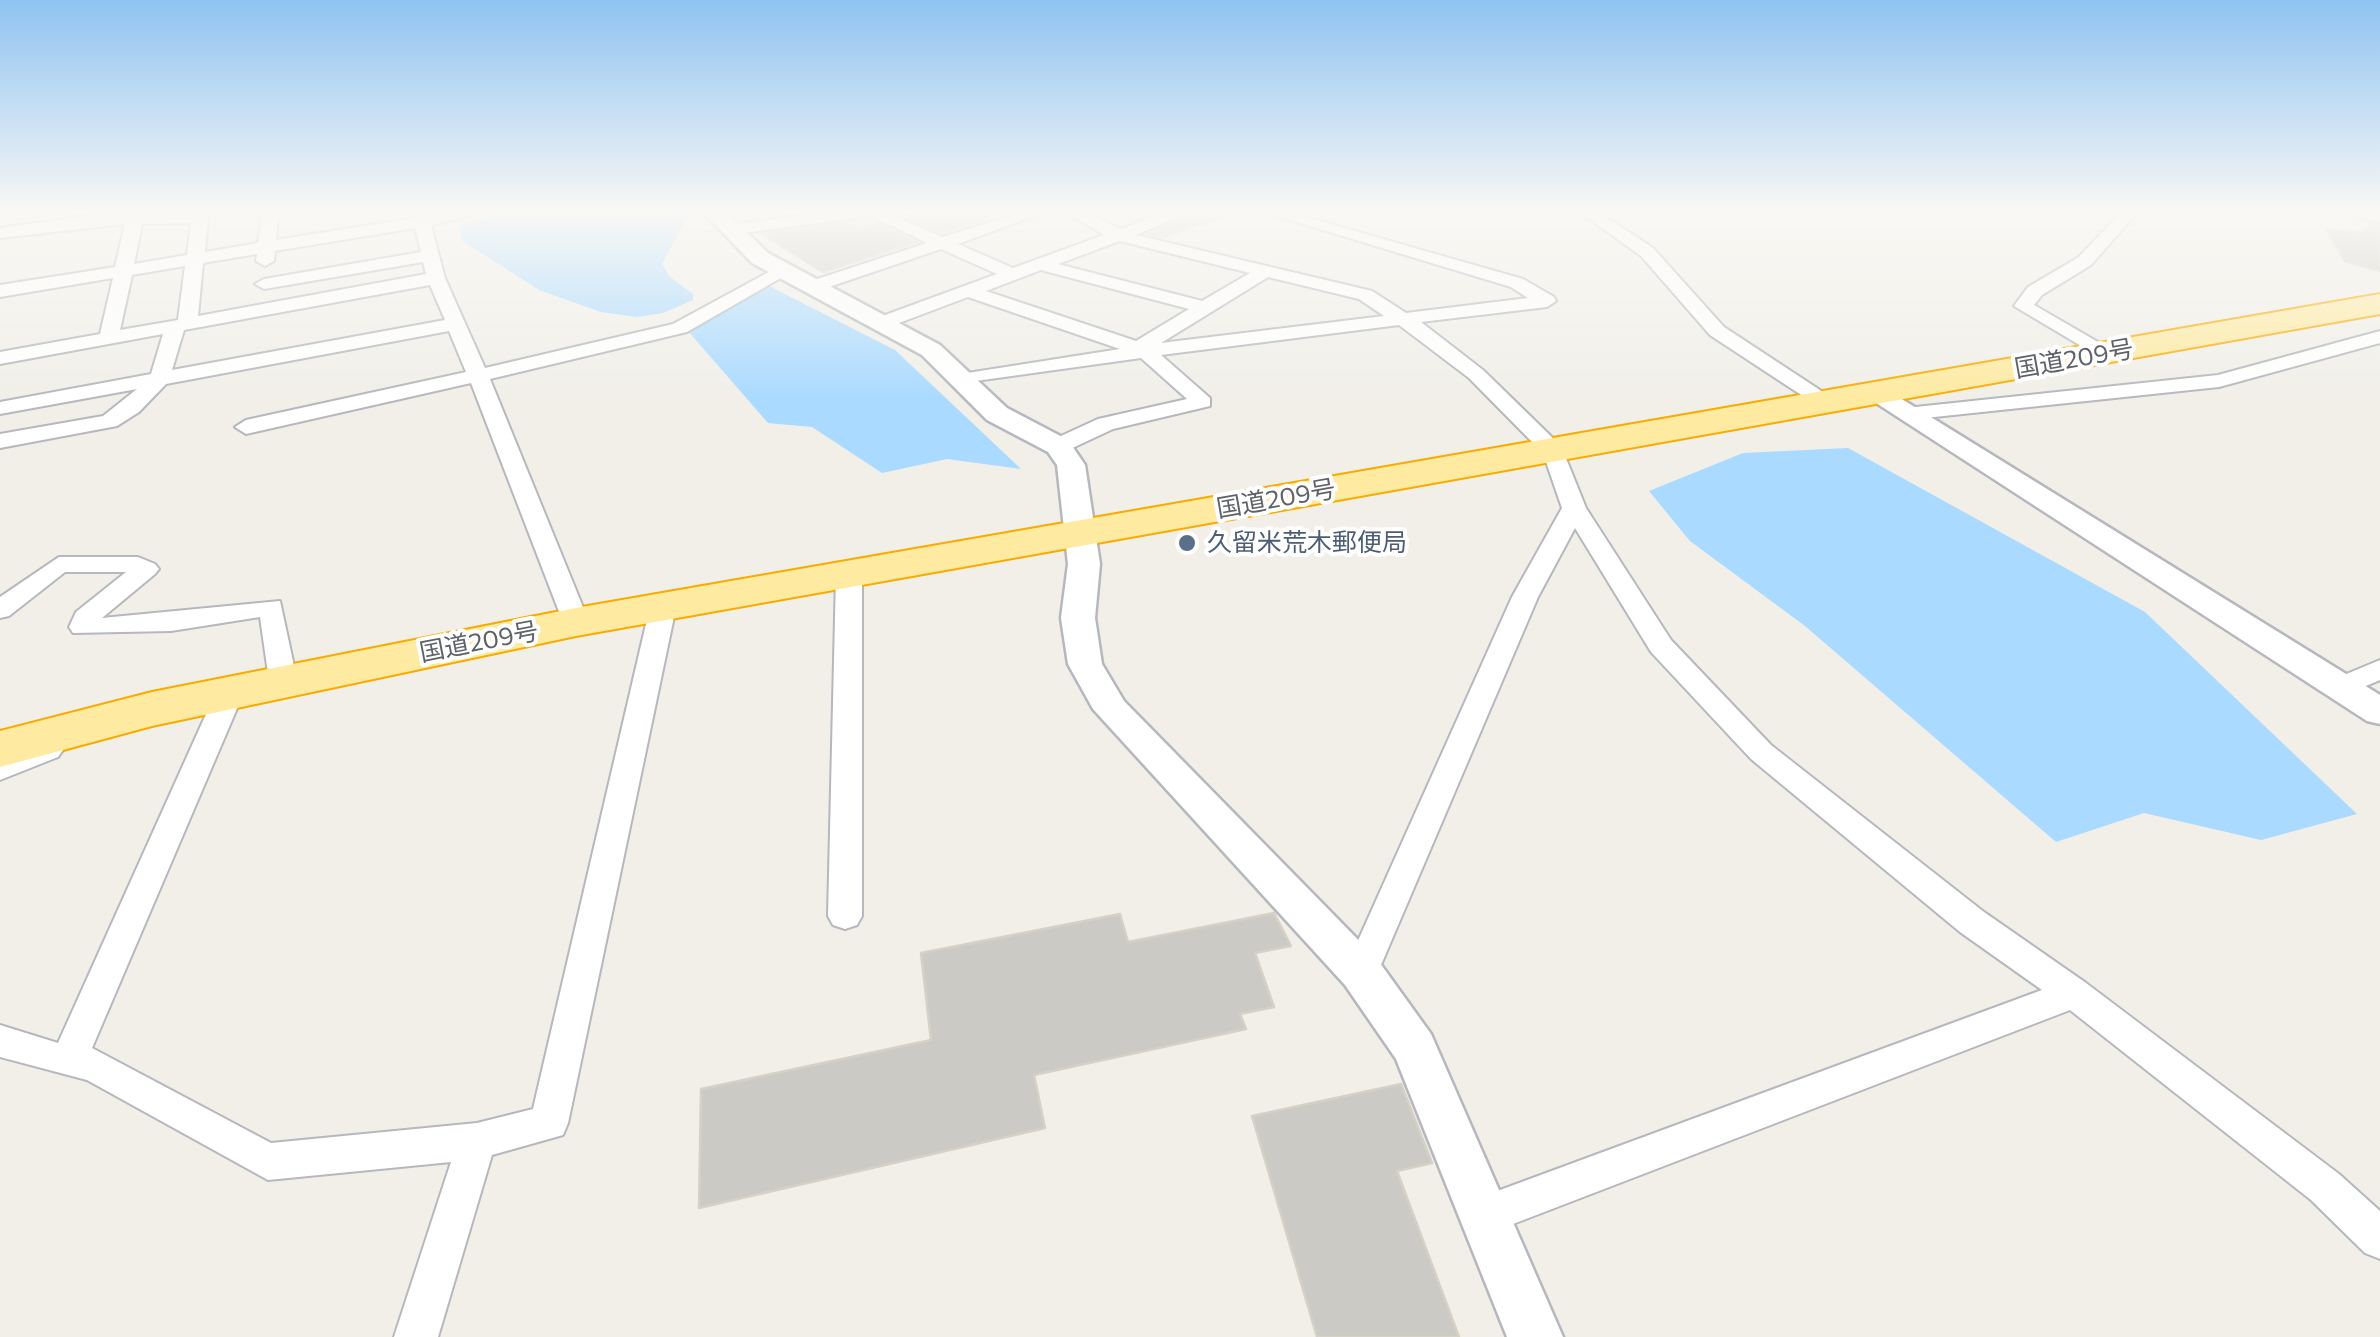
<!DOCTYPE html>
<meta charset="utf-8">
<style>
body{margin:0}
canvas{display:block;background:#f1efe8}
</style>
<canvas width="2380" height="1337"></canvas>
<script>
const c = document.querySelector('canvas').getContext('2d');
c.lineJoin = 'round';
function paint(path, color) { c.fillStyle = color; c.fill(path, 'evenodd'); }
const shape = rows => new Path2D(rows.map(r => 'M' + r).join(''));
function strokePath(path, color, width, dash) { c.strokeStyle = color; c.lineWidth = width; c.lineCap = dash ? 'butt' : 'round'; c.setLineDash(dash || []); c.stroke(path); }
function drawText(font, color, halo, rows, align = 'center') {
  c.font = font + ' Commissioner,"Noto Sans JP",sans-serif'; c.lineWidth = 8; c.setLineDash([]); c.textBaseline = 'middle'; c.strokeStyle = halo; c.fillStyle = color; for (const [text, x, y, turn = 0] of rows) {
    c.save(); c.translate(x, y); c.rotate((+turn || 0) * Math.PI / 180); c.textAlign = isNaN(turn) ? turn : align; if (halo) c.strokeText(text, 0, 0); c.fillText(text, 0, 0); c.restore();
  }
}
const water = shape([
 [500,213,686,213,688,216,662,264,670,277,693,294,693,300,663,313,637,317,601,312,539,290,461,240,460,225],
 [769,286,895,350,1021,469,947,459,882,473,812,427,768,423,688,331],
 [1848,448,2145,612,2357,814,2261,840,2144,813,2056,842,1805,626,1690,541,1649,491,1743,453]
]);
const building = shape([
 [915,213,993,213,993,216,943,233,903,216,915,213],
 [1190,213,1223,213,1223,217,1162,237,1148,234,1190,213],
 [852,222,860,229,878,224,917,242,823,272,762,234,852,222],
 [2371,224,2380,225,2380,271,2345,261,2326,229,2361,233,2371,224],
 [1274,913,1291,946,1255,953,1274,1007,1240,1014,1246,1029,1034,1075,1045,1128,699,1208,701,1089,931,1040,921,953,1120,914,1128,942,1274,913],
 [1401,1084,1432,1163,1397,1171,1459,1337,1317,1337,1252,1116,1401,1084]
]);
const minor = shape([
 [262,213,278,213,276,240,414,218,417,213,481,213,431,225,445,278,485,368,673,324,778,267,793,271,687,332,490,379,589,622,576,630,563,622,471,383,246,434,235,427,246,420,466,372,449,331,166,384,139,412,117,426,0,448,0,434,103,416,137,389,0,414,0,402,151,374,163,334,0,364,0,352,100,334,113,278,0,297,0,285,115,267,125,224,0,238,0,228,100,214,200,213,208,218,205,252,258,243,262,213],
 [191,223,187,255,134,264,142,224,191,223],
 [415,228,421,252,264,279,255,284,264,289,423,262,426,274,198,316,203,263,257,254,256,261,265,266,274,261,275,251,415,228],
 [185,266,178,320,120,330,132,275,185,266],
 [430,285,445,320,172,370,184,330,430,285],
 [822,213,864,213,856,218,729,235,720,230,729,225,822,213],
 [865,213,886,213,943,237,1019,213,1042,213,958,244,1013,268,1104,235,1068,213,1088,213,1120,229,1165,213,1187,213,1136,235,1372,291,1406,313,1528,298,1511,287,1267,213,1292,213,1523,279,1554,297,1556,301,1547,307,1421,322,1483,370,1561,446,1586,508,1671,640,1771,745,1984,912,2086,983,2339,1174,2380,1211,2380,1259,2365,1253,2311,1200,2070,1010,1487,1234,1473,1228,1467,1214,1473,1200,2042,990,1960,932,1751,759,1651,652,1575,528,1538,597,1378,972,1373,982,1361,986,1349,982,1344,972,1512,597,1562,508,1543,453,1469,378,1399,325,1161,355,1210,398,1210,406,1113,429,1066,451,1050,451,1050,441,1098,419,1187,399,1141,358,954,384,951,380,961,374,1120,349,968,297,891,326,877,326,877,318,997,274,941,249,820,290,808,290,808,282,927,243,865,213],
 [1120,241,1250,273,1202,301,1058,264,1120,241],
 [1041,270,1189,309,1136,341,986,291,1041,270],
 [1268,277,1359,299,1384,316,1161,343,1268,277],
 [1581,213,1600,213,1653,248,1724,327,1832,398,1832,406,1818,406,1710,335,1641,256,1581,213],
 [2120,213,2135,215,2091,265,2042,295,2034,305,2110,349,2110,357,2103,359,2014,306,2028,287,2079,257,2120,213],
 [2356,213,2380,213,2380,222,2358,217,2356,213],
 [2380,331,2380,343,2219,387,1906,420,1895,414,1906,408,2218,375,2380,331],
 [59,557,138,557,155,564,159,569,155,574,102,618,280,601,297,680,283,689,269,680,260,617,171,631,73,633,69,627,76,612,126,572,65,572,9,616,0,618,0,597,59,557],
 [849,567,862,575,862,916,857,925,845,929,833,925,828,916,836,575,849,567],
 [663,599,676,607,568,1123,563,1135,492,1155,438,1337,394,1337,451,1162,268,1180,87,1080,0,1057,0,1025,58,1043,216,692,230,683,244,692,92,1048,271,1143,477,1123,533,1109,650,607,663,599],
 [2380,660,2380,680,2342,696,2328,687,2332,680,2380,660],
 [48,740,58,743,63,750,58,757,0,780,0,757,48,740]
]);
const tertiary = shape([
 [704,213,727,213,768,253,940,345,1007,408,1068,440,1085,465,1100,564,1095,618,1102,664,1124,701,1377,959,1431,1034,1563,1337,1507,1337,1396,1059,1345,985,1093,709,1068,664,1061,618,1068,564,1057,465,1048,452,987,420,922,355,752,263,704,213],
 [1879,385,2380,695,2380,724,2367,721,1870,399,1866,393,1870,387,1879,385]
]);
const trunk = shape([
 [2380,294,2380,314,576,636,152,726,0,767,0,731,152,692,576,608,2380,294]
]);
const markers = [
 [1187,543,10,"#5c6f8a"]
];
const streetNames = [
 ["国道209号",2074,359,-10],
 ["国道209号",1276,499,-10],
 ["国道209号",479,642,-11]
];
const serviceNames = [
 ["久留米荒木郵便局",1207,543]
];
paint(water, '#aadaff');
paint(building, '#cccac5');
strokePath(building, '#d6d1c6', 2.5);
strokePath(minor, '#b5b8bc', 4);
strokePath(tertiary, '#b5b8bc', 5);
strokePath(trunk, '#f9ab00', 4);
paint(minor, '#fff');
paint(tertiary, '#fff');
paint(trunk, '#feeaa1');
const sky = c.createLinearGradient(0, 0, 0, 400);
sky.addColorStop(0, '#8fc3f1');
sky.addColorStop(0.53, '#f9f8f5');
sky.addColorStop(1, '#f9f8f500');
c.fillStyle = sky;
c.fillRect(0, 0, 2380, 400);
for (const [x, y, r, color] of markers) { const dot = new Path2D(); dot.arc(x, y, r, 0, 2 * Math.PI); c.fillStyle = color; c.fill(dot); strokePath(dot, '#fff', 4); }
drawText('25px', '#5f6368', '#fff', streetNames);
drawText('25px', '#4e5e75', '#fff', serviceNames, 'left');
</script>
